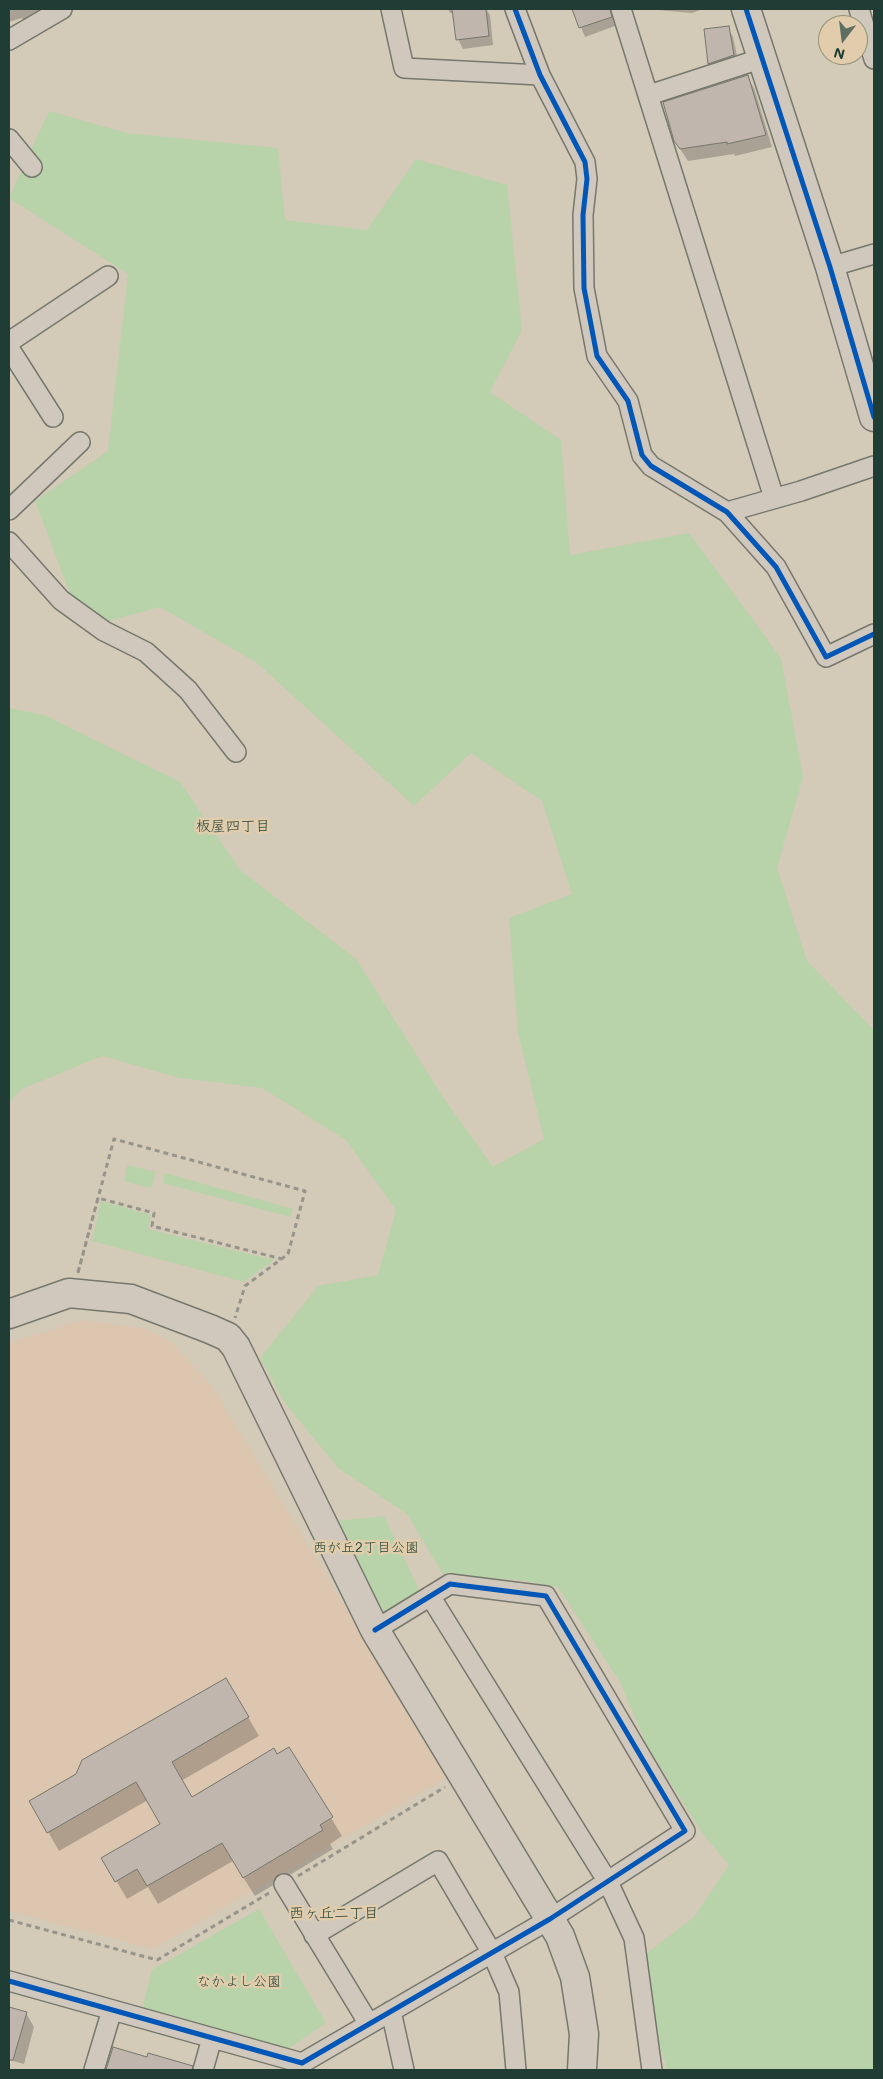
<!DOCTYPE html>
<meta charset="utf-8">
<style>
body{margin:0}
#map{position:relative;width:883px;height:2079px;overflow:hidden;background:#d4cab8;font-family:Mali,sans-serif}
canvas{display:block}
.frame{position:absolute;inset:0;border:10px solid #1f3d34;pointer-events:none}
.north{position:absolute;left:818px;top:15px;width:50px;height:50px;box-sizing:border-box;background:#e1cdab;border:1px solid #93937b;border-radius:50%;rotate:195deg;font-size:14px;font-weight:700;line-height:20px;text-align:center;color:#1f3d34}
.north::after{content:'';display:block;margin:auto;width:18px;height:22px;background:#5e6e62;clip-path:polygon(50% 0,100% 100%,50% 72%,0 100%)}
</style>
<div id="map">
<canvas width="883" height="2079"></canvas>
<div class="frame"></div>
<div class="north">N</div>
</div>
<script>
const c = document.querySelector('canvas').getContext('2d');
c.lineJoin = 'round';
function paint(path, color) { c.fillStyle = color; c.fill(path, 'evenodd'); }
const shape = rows => new Path2D(rows.map(r => 'M' + r).join(''));
function strokePath(path, color, width, dash) { c.strokeStyle = color; c.lineWidth = width; c.lineCap = dash ? 'butt' : 'round'; c.setLineDash(dash || []); c.stroke(path); }
function drawText(font, color, halo, rows, align = 'center') {
  c.font = font + ' Mali,"Klee One",sans-serif'; c.lineWidth = 5; c.setLineDash([]); c.textBaseline = 'middle'; c.strokeStyle = halo; c.fillStyle = color; for (const [text, x, y, turn = 0] of rows) {
    c.save(); c.translate(x, y); c.rotate((+turn || 0) * Math.PI / 180); c.textAlign = isNaN(turn) ? turn : align; if (halo) c.strokeText(text, 0, 0); c.fillText(text, 0, 0); c.restore();
  }
}
const built = shape([
 [82,1320,146,1329,171,1342,211,1385,448,1777,153,1949,9,1911,9,1343]
]);
const green = shape([
 [49,111,127,133,278,148,285,220,367,230,416,159,507,185,522,330,490,392,561,440,570,555,689,533,781,658,803,777,777,868,807,961,874,1030,874,2070,667,2070,649,2005,647,1953,694,1917,729,1865,703,1834,647,1746,620,1682,558,1587,520,1580,444,1576,407,1514,338,1468,285,1403,260,1358,318,1286,378,1275,396,1210,346,1140,262,1088,180,1078,102,1056,22,1089,9,1102,9,708,44,715,180,782,240,870,356,959,443,1097,493,1167,544,1139,518,1033,509,918,572,894,542,801,471,753,414,806,257,663,160,607,83,628,35,501,108,451,128,274,9,198],
 [127,1165,156,1172,151,1188,124,1181],
 [165,1173,293,1209,290,1217,163,1183],
 [101,1201,151,1215,148,1229,274,1260,244,1282,92,1241],
 [384,1516,422,1596,377,1622,316,1523],
 [259,1909,326,2023,285,2051,142,2010,152,1970]
]);
const shadow = shape([
 [9,9,61,9,24,22,22,18,9,22],
 [448,9,486,9,490,15,493,45,463,49,458,39,454,13,450,13],
 [569,9,611,9,615,26,585,37,574,9],
 [646,9,703,9,692,13],
 [728,28,733,37,739,65,714,73,709,64,705,30],
 [747,76,754,88,772,147,735,156,734,154,688,161,675,141],
 [226,1679,259,1736,181,1781,192,1799,289,1748,342,1836,330,1844,333,1849,255,1896,233,1861,158,1904,148,1887,127,1899,103,1858,162,1824,148,1800,59,1851,31,1802,77,1775],
 [9,2008,26,2013,34,2027,24,2064,9,2060],
 [114,2048,148,2059,190,2066,192,2070,107,2070]
]);
const building = shape([
 [452,9,486,9,489,36,456,40,452,9],
 [572,9,610,9,612,17,579,28,572,9],
 [729,26,734,55,708,64,704,29,729,26],
 [748,75,766,135,727,144,727,142,680,149,674,141,663,102,748,75],
 [226,1678,249,1717,172,1762,192,1797,274,1748,277,1754,289,1747,333,1817,320,1825,323,1830,243,1878,222,1843,147,1886,137,1869,115,1882,101,1858,160,1824,136,1782,47,1833,29,1801,76,1774,82,1760,226,1678],
 [9,2007,27,2012,13,2060,9,2060,9,2007],
 [113,2047,147,2057,148,2053,193,2066,192,2070,106,2070,113,2047]
]);
const path = shape([
 [78,1272,114,1139,305,1191,288,1254,245,1286,235,1318],
 [78,1273,98,1198,154,1213,152,1226,282,1259],
 [298,1876,445,1787],
 [9,1920,157,1960,269,1893]
]);
const street = shape([
 [391,9,404,68,540,75],
 [515,9,540,75,585,162,587,179,583,215,584,288,597,356,628,401,642,455,651,466,727,512,776,567,826,657,874,634],
 [621,9,774,498],
 [859,9,874,59],
 [9,40,62,9],
 [649,95,763,58],
 [9,139,32,167],
 [830,267,874,254],
 [9,342,108,276],
 [9,348,53,417],
 [9,510,80,442],
 [727,512,801,491,874,466],
 [9,542,61,600,104,631,146,652,188,690,236,752],
 [430,1596,608,1882,634,1938,652,2070],
 [284,1884,369,2024],
 [314,1935,438,1861,492,1953,509,1992,516,2070],
 [9,1981,302,2063,550,1919,685,1831,546,1596,450,1584,375,1630],
 [391,2011,404,2070],
 [94,2070,112,2010],
 [203,2070,212,2038]
]);
const secondary = shape([
 [746,9,830,267,874,417],
 [9,1314,69,1293,131,1299,210,1329,228,1337,236,1347,375,1630,560,1936,575,1977,584,2034,582,2070]
]);
const cycleway = shape([
 [515,9,540,75,585,162,587,179,583,215,584,288,597,356,628,401,642,455,651,466,727,512,776,567,826,657,874,634],
 [746,9,830,267,874,417],
 [9,1981,302,2063,550,1919,685,1831,546,1596,450,1584,375,1630]
]);
const parkNames = [
 ["西が丘2丁目公園",366,1548],
 ["なかよし公園",239,1982]
];
const neighbourhoodNames = [
 ["板屋四丁目",233,826],
 ["西ヶ丘二丁目",334,1913]
];
paint(built, '#dcc6b0');
paint(green, '#b8d2a9');
paint(shadow, '#0003');
paint(building, '#c0b6ad');
strokePath(building, '#76776d', 1);
strokePath(street, '#76776d', 22);
strokePath(secondary, '#76776d', 31);
strokePath(path, '#96948b', 3, [5, 4]);
strokePath(street, '#d0c8bc', 19);
strokePath(secondary, '#d0c8bc', 28);
strokePath(cycleway, '#0057b8', 5);
drawText('14px', '#264539', '#e1cdab', parkNames);
drawText('15px', '#1f3d34', '#e1cdab', neighbourhoodNames);
</script>
